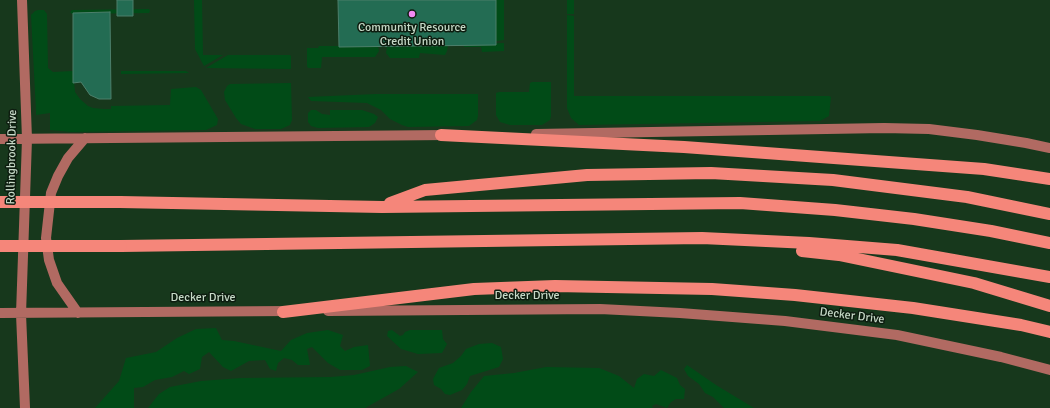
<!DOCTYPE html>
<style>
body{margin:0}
canvas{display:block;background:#17381c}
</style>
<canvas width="1050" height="408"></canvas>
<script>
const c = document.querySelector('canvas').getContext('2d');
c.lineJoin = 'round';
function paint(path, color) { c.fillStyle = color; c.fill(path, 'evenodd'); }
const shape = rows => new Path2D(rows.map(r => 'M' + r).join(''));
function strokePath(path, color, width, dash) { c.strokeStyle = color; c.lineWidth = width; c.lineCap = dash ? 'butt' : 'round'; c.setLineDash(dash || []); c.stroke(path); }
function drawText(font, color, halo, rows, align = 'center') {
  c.font = font + ' Signika,sans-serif'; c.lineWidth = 3; c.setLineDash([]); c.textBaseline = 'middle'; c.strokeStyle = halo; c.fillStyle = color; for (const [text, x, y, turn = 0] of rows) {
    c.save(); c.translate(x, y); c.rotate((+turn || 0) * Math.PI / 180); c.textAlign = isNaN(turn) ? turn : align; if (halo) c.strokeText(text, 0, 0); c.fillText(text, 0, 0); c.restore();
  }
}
const green = shape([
 [194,0,202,0,203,55,223,55,204,66,195,49],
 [496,0,504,0,504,40,496,41],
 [567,0,574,0,574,14,567,14],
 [149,9,150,11,149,13,72,14,70,12,72,10],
 [38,10,44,10,47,14,48,68,53,72,73,71,75,92,80,99,88,106,93,108,104,109,111,109,111,106,170,105,171,89,196,87,201,90,218,119,217,125,206,130,71,132,50,130,50,113,36,115,36,111,31,15,35,11],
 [567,15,574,16,574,96,829,96,831,97,829,116,820,121,579,125,571,118,567,108],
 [504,43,504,51,482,52,481,47,464,47,464,45],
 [448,45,447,51,445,55,420,53,419,58,390,58,386,53,387,46],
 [319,46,378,46,379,51,375,57,322,57,321,68,308,68,307,66,307,48,318,48],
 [228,55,290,55,291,56,291,69,206,68],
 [121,71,186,71,189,73,121,74],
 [532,82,551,82,551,116,550,120,542,125,510,125,500,122,496,115,496,93,499,92,529,92,530,83],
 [291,83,292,120,290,125,281,129,255,129,241,124,236,118,225,100,224,92,227,86,230,84],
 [376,94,478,94,478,116,477,120,469,126,408,127,402,125,390,119,381,110,367,103,311,101,308,97],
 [311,110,316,110,322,114,330,115,330,110,362,110,374,114,378,117,375,123,369,127,318,128,311,126,308,122,308,113],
 [216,328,222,340,234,341,281,351,291,340,307,333,328,330,343,335,340,346,345,351,354,347,368,345,370,366,362,370,340,370,328,363,312,347,307,349,310,365,298,365,292,360,284,358,278,363,276,371,270,369,265,360,249,361,231,371,223,367,209,352,202,357,200,369,189,374,184,371,172,377,155,380,143,387,134,388,134,408,95,408,119,381,126,358,156,352,177,338,196,329],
 [392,330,400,336,403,335,405,332,410,330,442,330,443,339,447,344,442,353,418,354,401,349,387,336,388,331],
 [492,343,501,347,503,359,499,367,470,376,467,384,462,390,450,395,445,394,441,389,434,385,433,379,439,368,453,363,461,356,466,349,479,344],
 [687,365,716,385,754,408,724,408,713,397,705,393,699,384,688,376,684,369],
 [406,366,418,372,399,389,365,408,148,408,159,394,170,387,201,381,241,378,331,377,354,375,390,367],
 [546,367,599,368,619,376,634,388,637,379,644,374,654,376,661,370,677,378,680,385,685,389,684,399,676,399,671,402,667,408,656,404,652,406,653,408,461,408,471,392,484,376,514,373]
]);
const building = shape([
 [117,0,133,0,133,16,117,16,117,0],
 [338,0,496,0,496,45,339,47,338,0],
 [110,12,111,99,99,99,90,95,81,82,73,83,73,13,110,12]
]);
const secondary = shape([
 [22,0,27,139,21,314,25,408],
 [536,134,884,128,929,129,977,135,1026,143,1050,148],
 [0,139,448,135],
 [328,311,600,309,680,313,785,321,897,335,1001,357,1050,370],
 [0,313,290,311],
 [78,313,57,283,49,260,46,238,51,193,58,176,68,158,85,138]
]);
const highway = shape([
 [441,135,684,147,984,169,1050,179],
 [120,202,382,207,740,203,835,210,914,219,991,231,1050,243],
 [390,203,425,190,587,175,711,173,833,180,967,197,1050,214],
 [121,246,702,238,809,243,897,250,1050,277],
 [802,251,839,255,974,283,1050,306],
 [283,312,474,289,555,286,712,289,795,295,913,308,1021,325,1050,332]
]);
const highwayBridge = shape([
 [0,202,120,202],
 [0,246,121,246]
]);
const markers = [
 [412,14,4,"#f28af3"]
];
const poiNames = [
 ["Community Resource",412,28],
 ["Credit Union",412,42]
];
const streetNames = [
 ["Rollingbrook Drive",12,157,-89],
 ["Decker Drive",527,296],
 ["Decker Drive",203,298],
 ["Decker Drive",852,316,7]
];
paint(green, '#014b17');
paint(building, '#236c53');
strokePath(building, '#4c7f6b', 1);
strokePath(secondary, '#b16a62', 10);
strokePath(highway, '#f5867a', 12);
strokePath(highwayBridge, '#f5867a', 12);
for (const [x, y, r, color] of markers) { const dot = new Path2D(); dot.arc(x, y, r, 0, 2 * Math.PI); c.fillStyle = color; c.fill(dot); strokePath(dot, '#0d1c0f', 1.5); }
drawText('12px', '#c6d9c7', '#0d1c0f', poiNames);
drawText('12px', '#c6d9c7', '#0d1c0f', streetNames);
</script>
